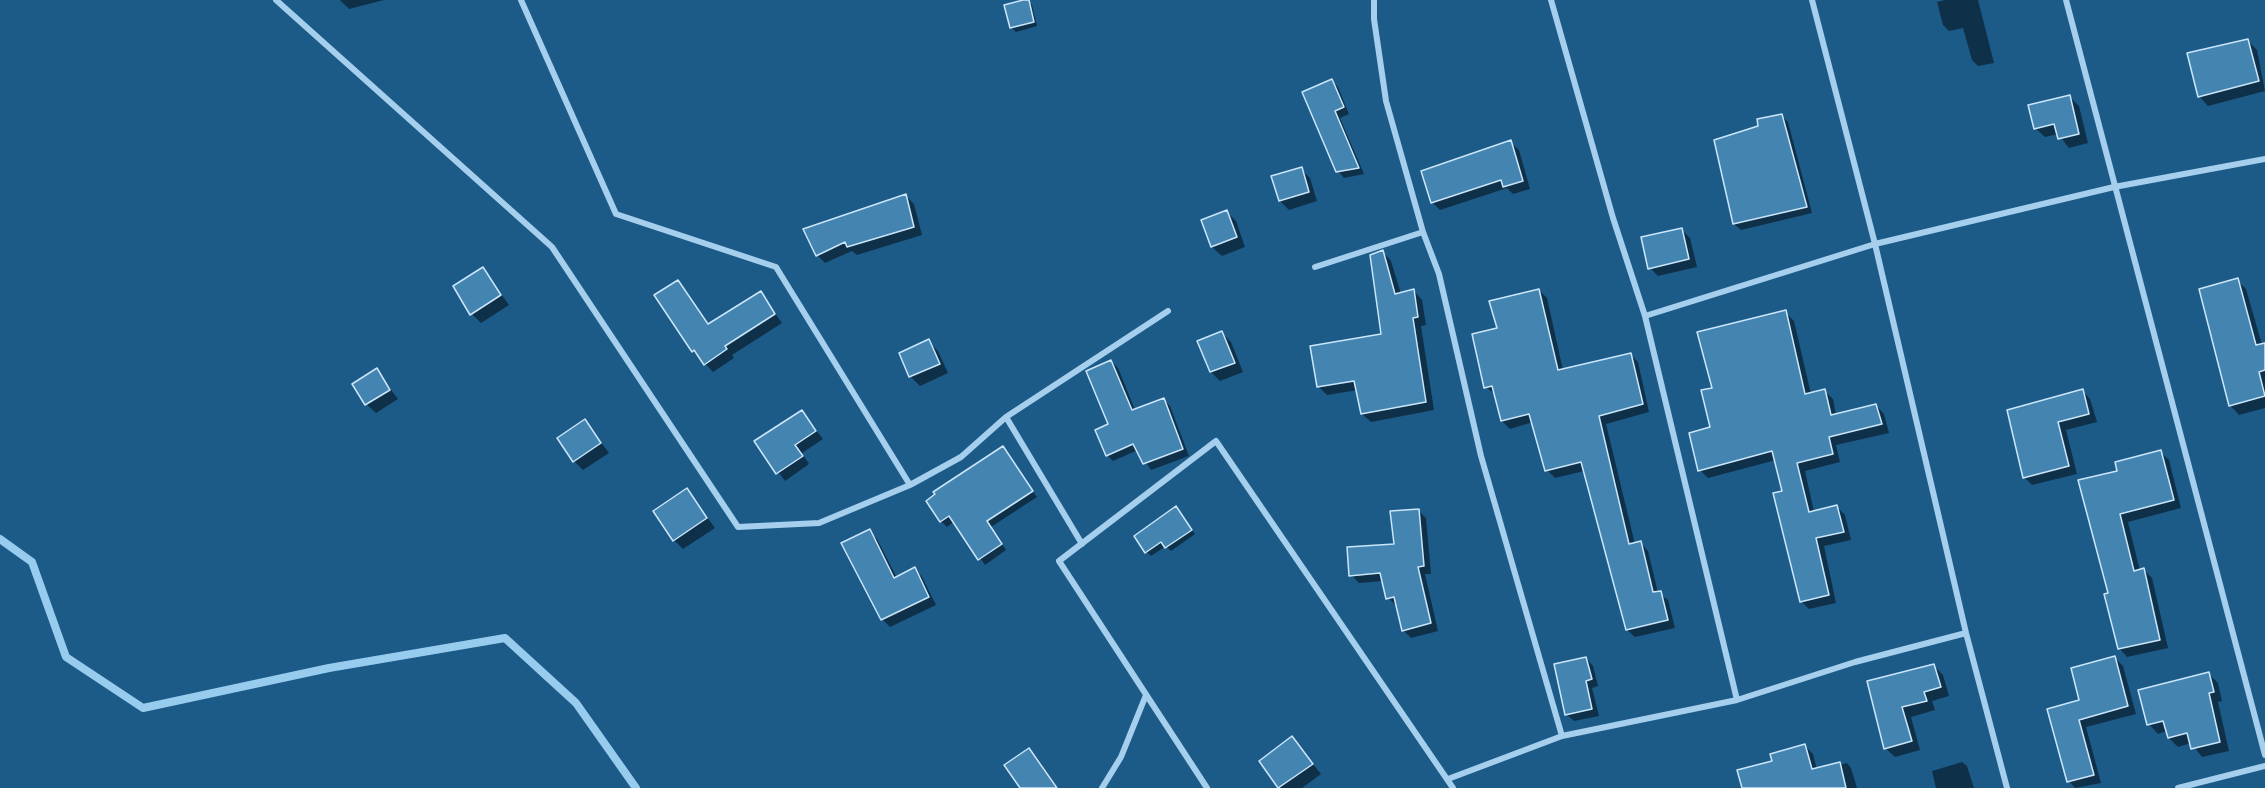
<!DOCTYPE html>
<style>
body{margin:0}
canvas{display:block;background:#1c5a88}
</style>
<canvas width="2265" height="788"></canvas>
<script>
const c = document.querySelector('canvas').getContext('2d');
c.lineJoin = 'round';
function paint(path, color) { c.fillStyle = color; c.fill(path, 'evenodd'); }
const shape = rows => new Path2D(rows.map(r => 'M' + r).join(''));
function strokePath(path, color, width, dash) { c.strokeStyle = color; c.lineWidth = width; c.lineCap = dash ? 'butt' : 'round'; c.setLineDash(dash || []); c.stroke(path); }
const shadow = shape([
 [340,0,384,0,349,9],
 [1028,0,1032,5,1037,26,1016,32,1011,27],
 [1945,0,1978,0,1994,63,1978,66,1972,60,1963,28,1949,31,1943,25,1937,2],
 [2248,41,2257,50,2265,91,2208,106,2199,96],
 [1332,81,1338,87,1349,114,1340,118,1364,174,1344,178,1338,171],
 [2069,96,2079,106,2088,143,2069,148,2058,134,2045,137,2035,128],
 [1782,116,1788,122,1812,213,1741,230,1734,224],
 [1510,142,1519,150,1530,189,1513,194,1507,188,1440,210,1432,202],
 [1301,169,1310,178,1317,201,1289,210,1280,201],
 [906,196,914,204,922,235,857,255,852,251,825,263,817,255],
 [1226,211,1236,221,1245,247,1222,256,1212,247,1203,221],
 [1681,229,1690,238,1697,267,1658,276,1650,268],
 [1383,252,1391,261,1401,294,1414,291,1422,300,1426,325,1421,326,1434,410,1371,422,1362,414,1358,390,1327,395,1318,386,1383,335],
 [483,269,509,305,481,323,472,314],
 [2237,280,2246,289,2262,345,2265,345,2265,408,2239,415,2230,405],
 [678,282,710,325,761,293,782,323,732,355,734,358,713,372,693,351,656,296],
 [1539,290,1547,298,1563,370,1630,354,1638,362,1649,412,1606,424,1635,544,1641,543,1648,551,1658,593,1668,600,1675,628,1635,637,1627,630,1584,471,1555,478,1547,470,1533,422,1510,429,1502,421,1496,395,1486,387,1498,329],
 [1785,312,1794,321,1811,394,1824,391,1833,399,1836,415,1876,405,1884,414,1889,433,1836,445,1840,462,1805,471,1814,512,1837,507,1845,515,1851,540,1824,546,1836,603,1809,609,1801,601,1776,460,1708,478,1700,470,1712,428,1713,389],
 [1222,333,1231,342,1243,372,1220,381,1211,372],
 [928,341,938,351,948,373,920,386,911,377,901,354],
 [1111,361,1118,368,1135,410,1164,400,1170,406,1189,456,1151,470,1138,450,1113,461,1107,455],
 [376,370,398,399,376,413,366,404],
 [2082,390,2090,399,2097,422,2066,430,2077,474,2032,485,2024,477,2009,411],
 [802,412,823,439,802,453,809,464,785,481,756,441],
 [585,421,609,453,583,470,574,461],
 [1002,448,1037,497,991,527,1006,550,985,565,955,521,947,527,941,521],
 [2160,452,2169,460,2181,508,2128,522,2140,571,2144,570,2152,578,2168,648,2127,657,2119,648,2110,594,2119,472],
 [687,490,715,528,683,549,674,540],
 [1418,510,1426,518,1431,574,1425,574,1438,631,1411,638,1403,630,1397,606,1388,598,1383,581,1359,583,1351,575,1395,546],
 [1180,513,1195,534,1171,551,1166,546,1151,556,1147,552],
 [870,531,877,539,897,578,915,569,922,577,936,605,890,627,882,619],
 [1586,658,1593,666,1598,686,1592,688,1599,716,1574,721,1566,714],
 [2115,658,2123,666,2136,714,2086,727,2101,783,2075,788,2069,781,2081,701],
 [1934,666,1943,675,1949,696,1932,701,1935,710,1911,717,1920,750,1895,757,1885,748,1869,682],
 [2208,673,2218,683,2222,701,2218,702,2229,751,2202,757,2191,743,2178,747,2169,738,2167,731,2158,734,2149,724],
 [1292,738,1321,774,1302,788,1280,788,1261,762],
 [1805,746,1813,754,1817,770,1847,763,1851,768,1857,788,1742,788,1739,771,1774,762],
 [1029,750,1038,759,1058,788,1022,788],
 [1962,762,1967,766,1974,788,1936,788,1932,771]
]);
const stream = shape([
 [0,539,32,562,66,657,143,708,329,668,505,638,576,703,636,788]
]);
const building = shape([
 [1023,0,1029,0,1034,22,1010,28,1004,5,1023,0],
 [2248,39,2259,81,2198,97,2187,53,2248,39],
 [1332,79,1344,107,1335,111,1359,168,1336,172,1302,92,1332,79],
 [2070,95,2079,134,2058,139,2054,124,2034,129,2028,105,2070,95],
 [1782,114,1807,207,1733,224,1714,140,1758,126,1757,119,1782,114],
 [1511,140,1523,181,1503,187,1501,180,1431,203,1421,171,1511,140],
 [1302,167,1309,192,1279,201,1271,176,1302,167],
 [906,194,914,227,847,247,845,242,816,256,803,229,906,194],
 [1227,210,1237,237,1211,247,1201,220,1227,210],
 [1682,228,1689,259,1648,269,1641,237,1682,228],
 [1383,250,1395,294,1414,289,1418,317,1413,318,1426,402,1361,414,1354,381,1317,387,1310,346,1381,334,1370,255,1383,250],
 [483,267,501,295,470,315,453,286,483,267],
 [2238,278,2256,345,2265,343,2265,370,2259,372,2265,396,2229,406,2199,289,2238,278],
 [678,280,708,324,761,291,775,314,725,346,727,349,704,365,694,350,692,352,654,295,678,280],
 [1539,289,1558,370,1631,353,1643,404,1599,416,1629,544,1641,541,1653,592,1661,591,1668,620,1626,630,1581,462,1545,471,1529,414,1501,421,1492,386,1484,388,1472,334,1497,328,1489,301,1539,289],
 [1786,310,1805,394,1825,389,1831,415,1876,404,1882,424,1829,437,1833,454,1797,463,1809,512,1837,505,1844,532,1816,538,1829,595,1800,602,1773,493,1782,491,1772,451,1698,471,1689,433,1710,427,1701,390,1712,388,1697,332,1786,310],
 [1222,331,1235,363,1210,372,1197,341,1222,331],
 [929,339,940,364,909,377,899,353,929,339],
 [1111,360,1132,410,1164,398,1183,449,1143,464,1133,444,1106,456,1095,430,1108,424,1086,371,1111,360],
 [377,368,390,390,365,405,352,384,377,368],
 [2083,389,2089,414,2058,422,2069,466,2023,478,2007,410,2083,389],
 [802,410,816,431,795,445,803,456,776,474,754,441,802,410],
 [585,419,601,443,573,462,557,438,585,419],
 [1003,446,1033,491,987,521,1002,544,978,560,949,516,940,522,926,501,935,494,933,492,1003,446],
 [2161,450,2174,500,2120,514,2134,571,2144,568,2160,640,2118,649,2104,594,2108,593,2078,480,2117,471,2115,462,2161,450],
 [687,488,707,518,673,541,653,511,687,488],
 [1176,506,1192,530,1165,548,1161,542,1145,553,1134,536,1176,506],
 [1419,509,1424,566,1418,567,1431,623,1402,631,1394,597,1386,599,1380,573,1349,576,1347,547,1394,544,1390,511,1419,509],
 [870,529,894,578,915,567,929,597,881,620,841,543,870,529],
 [2115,656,2128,706,2079,720,2094,775,2067,782,2047,709,2079,700,2071,668,2115,656],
 [1586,657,1592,679,1586,681,1592,709,1565,715,1554,664,1586,657],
 [1934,664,1941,687,1924,692,1927,701,1902,707,1912,741,1884,749,1867,681,1934,664],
 [2209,672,2214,692,2209,693,2220,742,2191,749,2187,733,2168,738,2163,721,2147,725,2138,690,2209,672],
 [1292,736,1313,764,1278,788,1259,761,1292,736],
 [1805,744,1812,769,1840,762,1846,788,1742,788,1737,770,1772,761,1770,754,1805,744],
 [1029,748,1057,788,1020,788,1004,765,1029,748]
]);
const minor = shape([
 [276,0,552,247,738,527,819,523,910,485,961,457,1006,417,1082,544],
 [521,0,616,214,776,267,910,485],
 [1374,0,1374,19,1386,101,1423,232,1439,274,1481,456,1562,736],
 [1551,0,1613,218,1645,316,1737,700],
 [1812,0,1875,244,1966,633,2007,788],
 [2066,0,2265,755],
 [1315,267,1423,232],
 [1645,316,1875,244,2114,187,2265,159],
 [1006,417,1168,311],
 [1448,779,1562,736,1737,700,1855,662,1966,633],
 [1102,788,1121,757,1146,695],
 [1207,788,1059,561,1216,441,1453,788],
 [2178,788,2265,766]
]);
paint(shadow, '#0007');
strokePath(stream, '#98ccee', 8);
paint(building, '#4484b1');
strokePath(building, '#cbe6f9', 1.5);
strokePath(minor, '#a5cfec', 6);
</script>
